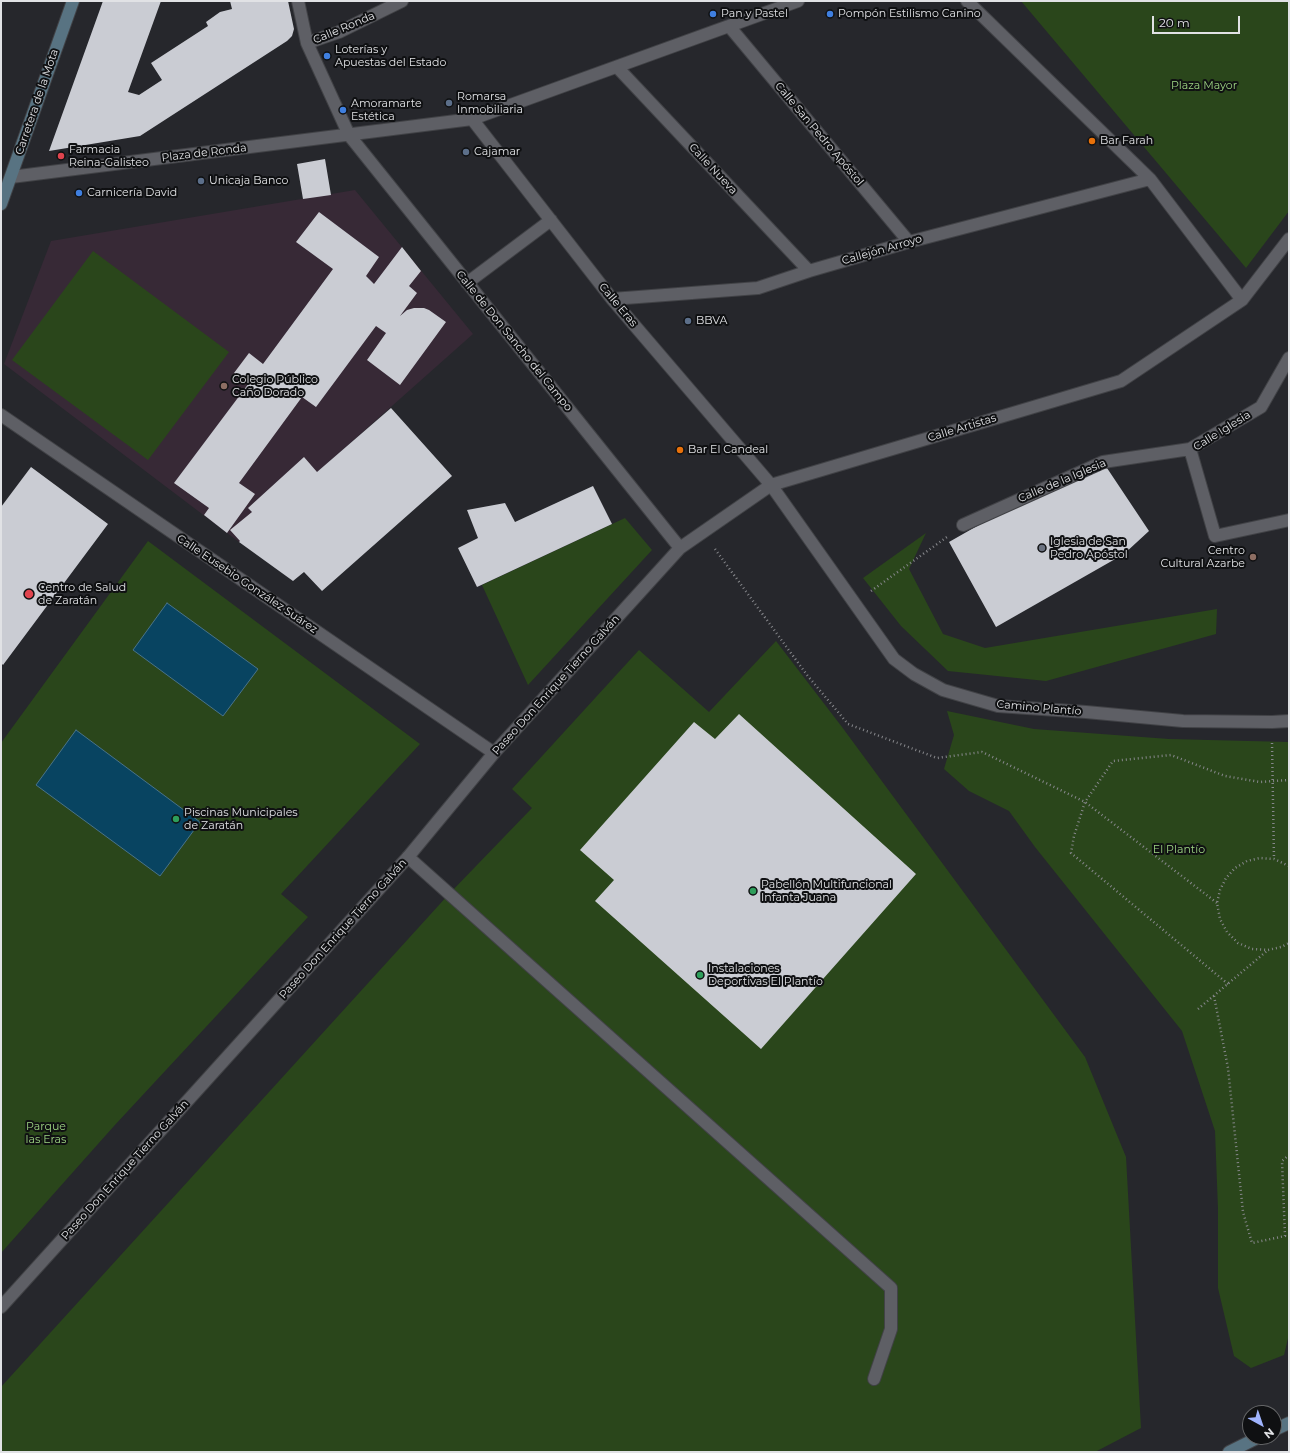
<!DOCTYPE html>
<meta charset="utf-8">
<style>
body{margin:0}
#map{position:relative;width:1290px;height:1453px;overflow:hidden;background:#26272c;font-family:Montserrat,sans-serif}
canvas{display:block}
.frame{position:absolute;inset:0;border:2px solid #e1e2e5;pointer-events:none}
.north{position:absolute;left:1242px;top:1405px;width:40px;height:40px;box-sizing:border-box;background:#0f1012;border:1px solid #636466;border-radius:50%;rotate:140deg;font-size:11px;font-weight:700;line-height:16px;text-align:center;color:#e1e2e5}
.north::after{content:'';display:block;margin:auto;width:14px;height:18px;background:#9fb3fd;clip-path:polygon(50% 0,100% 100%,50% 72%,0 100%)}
.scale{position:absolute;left:1152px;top:16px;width:88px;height:18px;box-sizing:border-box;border:2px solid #e1e2e5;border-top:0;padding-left:5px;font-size:12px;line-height:14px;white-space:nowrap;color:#e1e2e5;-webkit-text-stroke:3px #0f1012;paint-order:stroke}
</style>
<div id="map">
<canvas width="1290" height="1453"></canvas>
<div class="frame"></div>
<div class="north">N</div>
<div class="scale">20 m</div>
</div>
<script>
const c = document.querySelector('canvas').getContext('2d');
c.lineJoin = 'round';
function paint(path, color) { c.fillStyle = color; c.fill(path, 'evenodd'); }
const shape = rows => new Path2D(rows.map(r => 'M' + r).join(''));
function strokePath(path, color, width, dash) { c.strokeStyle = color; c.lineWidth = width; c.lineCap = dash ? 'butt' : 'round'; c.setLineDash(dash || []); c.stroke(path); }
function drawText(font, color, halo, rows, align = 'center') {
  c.font = font + ' Montserrat,sans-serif'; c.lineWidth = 4; c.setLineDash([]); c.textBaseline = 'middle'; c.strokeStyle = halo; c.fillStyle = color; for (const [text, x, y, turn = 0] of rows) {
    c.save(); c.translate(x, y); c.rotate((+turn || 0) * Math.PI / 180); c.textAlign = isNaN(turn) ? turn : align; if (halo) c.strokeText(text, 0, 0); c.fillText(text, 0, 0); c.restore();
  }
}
const education = shape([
 [355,190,473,334,239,542,4,364,51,241]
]);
const green = shape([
 [1021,1,1289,1,1289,211,1246,268],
 [93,251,229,352,148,460,12,360],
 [625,518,652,550,528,685,482,585],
 [926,533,909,569,943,634,985,648,1217,609,1216,634,1046,681,948,671,901,626,863,578],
 [148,541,420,744,281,894,308,917,114,1126,1,1253,1,743],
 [776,641,842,727,1085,1057,1126,1157,1141,1428,1095,1452,1,1452,1,1387,449,894,532,808,512,789,639,650,709,712],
 [947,711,1034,729,1169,739,1289,742,1289,1334,1284,1355,1251,1368,1234,1356,1218,1288,1218,1209,1215,1131,1182,1031,1035,847,1009,811,969,791,944,769,954,735]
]);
const water = shape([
 [167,603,258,669,223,716,133,650,167,603],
 [76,730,200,822,160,876,36,785,76,730]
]);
const building = shape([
 [103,1,161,1,128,92,139,95,162,80,151,63,208,26,206,22,220,12,232,9,230,1,288,1,294,29,292,36,287,41,140,136,49,151],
 [325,159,331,195,303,199,297,164],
 [319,212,379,257,366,276,374,284,402,247,421,271,409,286,417,293,400,316,407,310,414,308,424,308,429,310,446,322,400,385,367,360,386,333,376,326,316,407,302,397,239,483,255,494,227,533,204,515,209,508,174,483,249,383,234,373,249,353,263,364,333,269,296,242],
 [391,408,452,476,322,591,304,572,293,581,239,542,240,541,230,530,252,512,248,508,304,457,317,472],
 [1103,462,1149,531,1124,554,996,627,949,542,1035,493],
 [31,467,108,524,3,665,1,663,1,507],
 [593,486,612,524,477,587,458,548,478,538,467,510,505,503,515,522],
 [739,714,916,874,761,1049,595,901,614,880,580,850,694,722,715,739]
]);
const path = shape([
 [715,549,807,675,848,724,937,758,982,752,1085,802,1217,903],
 [871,591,947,537],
 [1272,743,1274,859],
 [1289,866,1274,859,1260,858,1247,861,1235,868,1226,878,1220,890,1217,903,1220,919,1227,932,1238,943,1252,949,1268,950,1281,947,1289,943],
 [1228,984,1071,853,1074,836,1085,802,1113,761,1171,755,1225,776,1260,782,1289,780],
 [1214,996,1228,1068,1243,1212,1252,1243,1285,1236,1282,1161,1289,1155],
 [1198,1009,1268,950]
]);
const lane = shape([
 [408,857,891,1288,891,1329,874,1379]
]);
const street = shape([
 [298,1,307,43,349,135,680,548],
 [967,1,1150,179,1242,300],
 [729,26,909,242],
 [307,43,339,32,402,1],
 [617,67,809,271],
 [472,119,612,299,771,485,894,659,914,674,943,690,998,706,1086,712,1183,721,1272,722,1289,721],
 [11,177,472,119,798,1],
 [467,283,551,220],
 [612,299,758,288,809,271,909,242,1150,179],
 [1289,358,1261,407,1190,449,1215,536,1289,520],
 [1,415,494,753],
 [963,525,1103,462,1190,449],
 [1,1307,408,857,494,753,680,548,771,485,1121,381,1242,300,1289,239]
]);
const secondary = shape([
 [1,204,73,1],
 [1274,1430,1289,1423],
 [1229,1452,1259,1437]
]);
const markers = [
 [713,14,4,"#3f7fe0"],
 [830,14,4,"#3f7fe0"],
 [327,56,4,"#3f7fe0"],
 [449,103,4,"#5c6f8a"],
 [343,110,4,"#3f7fe0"],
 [1092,141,4,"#e8710a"],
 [466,152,4,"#5c6f8a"],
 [61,156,4,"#e0444e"],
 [201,181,4,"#5c6f8a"],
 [79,193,4,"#3f7fe0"],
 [688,321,4,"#5c6f8a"],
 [224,386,4,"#8d6e63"],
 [680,450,4,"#e8710a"],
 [1042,548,4,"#6b7280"],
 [1253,557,4,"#8d6e63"],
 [29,594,5,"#e0444e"],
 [176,819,4,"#2e9e5b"],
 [753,891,4,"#2e9e5b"],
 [700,975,4,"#2e9e5b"]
];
const poiNames = [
 ["Pan y Pastel",721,14],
 ["Pompón Estilismo Canino",838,14],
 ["Loterías y",335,50],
 ["Apuestas del Estado",335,63],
 ["Romarsa",457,97],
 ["Inmobiliaria",457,110],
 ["Amoramarte",351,104],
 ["Estética",351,117],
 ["Bar Farah",1100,141],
 ["Farmacia",69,150],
 ["Reina-Galisteo",69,163],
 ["Cajamar",474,152],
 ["Unicaja Banco",209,181],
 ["Carnicería David",87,193],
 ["BBVA",696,321],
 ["Colegio Público",232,380],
 ["Caño Dorado",232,393],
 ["Bar El Candeal",688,450],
 ["Iglesia de San",1050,542],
 ["Pedro Apóstol",1050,555],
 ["Centro",1245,551,"right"],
 ["Cultural Azarbe",1245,564,"right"],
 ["Centro de Salud",38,588],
 ["de Zaratán",38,601],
 ["Piscinas Municipales",184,813],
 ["de Zaratán",184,826],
 ["Pabellón Multifuncional",761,885],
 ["Infanta Juana",761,898],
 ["Instalaciones",708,969],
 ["Deportivas El Plantío",708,982]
];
const streetNames = [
 ["Calle Ronda",344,28,-23],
 ["Carretera de la Mota",37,102,-71],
 ["Calle San Pedro Apóstol",819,134,50],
 ["Plaza de Ronda",204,153,-7],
 ["Calle Nueva",713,169,47],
 ["Callejón Arroyo",882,250,-16],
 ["Calle Eras",618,305,50],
 ["Calle de Don Sancho del Campo",514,341,51],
 ["Calle Artistas",962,428,-17],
 ["Calle Iglesia",1222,431,-32],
 ["Calle de la Iglesia",1062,481,-23],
 ["Calle Eusebio González Suárez",247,584,34],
 ["Paseo Don Enrique Tierno Galván",556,685,-48],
 ["Camino Plantío",1039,708,5],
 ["Paseo Don Enrique Tierno Galván",343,929,-48],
 ["Paseo Don Enrique Tierno Galván",125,1170,-48]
];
const parkNames = [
 ["Plaza Mayor",1204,86],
 ["El Plantío",1179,850],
 ["Parque",46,1127],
 ["las Eras",46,1140]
];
paint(education, '#372936');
paint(green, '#2a461b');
paint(water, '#084461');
strokePath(water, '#497389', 1);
paint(building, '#caccd3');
strokePath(lane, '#414246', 14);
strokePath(street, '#414246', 14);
strokePath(secondary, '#414246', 14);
strokePath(path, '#87888c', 2.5, [1, 3]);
strokePath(lane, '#5e5f65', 12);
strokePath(street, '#5e5f65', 12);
strokePath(secondary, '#587382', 12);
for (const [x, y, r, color] of markers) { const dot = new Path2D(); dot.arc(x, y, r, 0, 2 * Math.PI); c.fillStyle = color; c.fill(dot); strokePath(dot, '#0f1012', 1.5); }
drawText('11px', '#e1e2e5', '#0f1012', poiNames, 'left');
drawText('11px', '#e1e2e5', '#0f1012', streetNames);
drawText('11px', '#9dd382', '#0f1012', parkNames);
</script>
